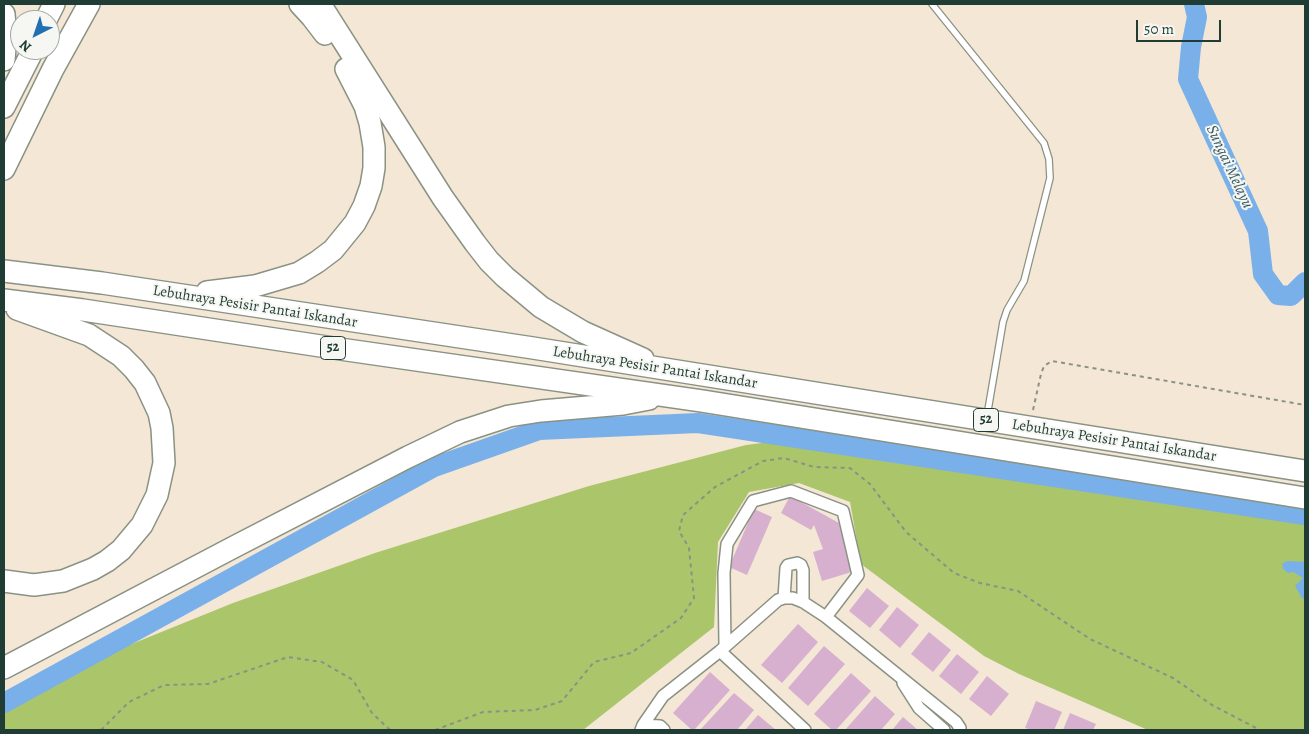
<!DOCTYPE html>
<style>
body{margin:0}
#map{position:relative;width:1309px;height:734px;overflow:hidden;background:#f4e7d5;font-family:Alegreya,serif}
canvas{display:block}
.frame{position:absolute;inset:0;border:5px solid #1f3d34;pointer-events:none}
.north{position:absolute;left:10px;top:10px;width:50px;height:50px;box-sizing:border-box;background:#f6f6f2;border:1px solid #a0aca6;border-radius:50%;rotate:221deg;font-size:14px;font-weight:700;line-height:20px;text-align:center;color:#1f3d34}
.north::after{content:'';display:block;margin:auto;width:18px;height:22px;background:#1f6fb2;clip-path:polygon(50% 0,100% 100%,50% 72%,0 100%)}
.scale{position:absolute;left:1136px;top:20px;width:85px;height:22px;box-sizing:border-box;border:2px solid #1f3d34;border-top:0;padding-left:6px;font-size:15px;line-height:18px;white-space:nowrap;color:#1f3d34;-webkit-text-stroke:4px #f6f6f2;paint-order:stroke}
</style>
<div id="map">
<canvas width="1309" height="734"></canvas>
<div class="frame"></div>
<div class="north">N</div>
<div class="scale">50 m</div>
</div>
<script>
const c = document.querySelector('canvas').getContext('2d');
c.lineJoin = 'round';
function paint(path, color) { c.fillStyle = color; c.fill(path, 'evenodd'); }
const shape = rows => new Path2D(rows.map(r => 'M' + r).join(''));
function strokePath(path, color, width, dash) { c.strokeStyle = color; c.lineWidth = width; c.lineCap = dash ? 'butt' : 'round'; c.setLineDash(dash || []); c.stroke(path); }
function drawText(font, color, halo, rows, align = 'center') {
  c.font = font + ' Alegreya,serif'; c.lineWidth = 4; c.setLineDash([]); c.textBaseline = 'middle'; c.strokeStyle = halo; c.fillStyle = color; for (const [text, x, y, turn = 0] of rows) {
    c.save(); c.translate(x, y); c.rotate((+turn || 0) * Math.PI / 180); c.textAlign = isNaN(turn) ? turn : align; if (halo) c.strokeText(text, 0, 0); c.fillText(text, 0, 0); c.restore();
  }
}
const green = shape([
 [777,441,839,447,1305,523,1305,730,1148,730,1019,674,984,656,861,564,850,502,799,483,749,492,718,542,714,627,583,730,4,730,4,705,70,669,233,603,375,553,589,486,746,445]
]);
const water = shape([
 [1287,561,1305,562,1305,600,1302,598,1295,586,1303,578,1293,572,1288,573,1283,569,1282,564]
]);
const river = shape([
 [1194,4,1197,17,1191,47,1188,79,1258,231,1263,274,1278,295,1291,296,1305,282],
 [4,703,434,467,539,430,698,423,1305,515]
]);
const building = shape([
 [790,496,839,523,855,571,822,581,813,552,823,549,814,525,811,530,781,513],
 [754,509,772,517,747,575,729,567],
 [867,588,889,606,870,628,849,611],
 [897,607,919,625,900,648,879,630],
 [798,624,818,642,782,683,761,665],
 [929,632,951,650,933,672,911,654],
 [824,646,845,664,808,706,788,688],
 [957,654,979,672,961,694,939,676],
 [710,672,730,690,694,730,692,730,673,713],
 [851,673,871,691,836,730,832,730,814,714],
 [987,676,1009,694,991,716,969,699],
 [734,693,754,710,737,730,700,730],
 [875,696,895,714,881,730,845,730],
 [1036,701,1062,712,1054,730,1032,730,1025,728],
 [1070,713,1096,724,1093,730,1063,730],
 [758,715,776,730,745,730],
 [903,717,918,730,892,730]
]);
const path = shape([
 [1033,410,1041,374,1044,366,1052,361,1305,405],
 [101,730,129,702,164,685,208,684,288,657,322,662,353,680,372,713,390,730],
 [435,730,483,712,535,710,562,701,594,662,631,653,681,618,694,598,689,548,679,531,683,515,715,487,763,461,784,458,814,467,850,468,870,484,906,532,954,573,980,583,1018,591,1090,639,1173,678,1212,705,1260,730]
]);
const lane = shape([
 [932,4,1044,143,1049,159,1050,178,1024,281,1007,310,1003,322,987,416]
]);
const street = shape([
 [784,598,786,568,788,565,797,563,801,565,803,570,803,602],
 [725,645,724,573,727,544,753,501,791,491,843,511,858,575,826,617],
 [720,651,805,730],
 [903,683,919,708,944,730],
 [643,725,660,726,664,730],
 [641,730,643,725,663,696,720,651,778,600,784,598,793,598,803,602,826,617,956,722,960,728,959,730]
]);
const highway = shape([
 [300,4,312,17,325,34],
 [320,4,443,198,475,243,489,261,505,277,541,307,583,332,643,359],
 [4,14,6,36,4,60],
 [46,20,54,4],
 [4,107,33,50],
 [4,169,53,69,89,4],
 [4,271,102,283,533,348,1305,471],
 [207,292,255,286,299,273,317,262,333,250,355,223,364,206,371,186,374,168,374,147,370,123,365,106,346,69],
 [4,300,83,310,347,350,702,401,1305,498],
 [4,581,34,585,63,581,93,569,107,561,121,550,142,525,157,495,164,463,162,428,159,413,145,383,134,369,121,356,89,335,17,309],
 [4,668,232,548,408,457,460,432,509,416,541,411,623,404,649,399]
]);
const shields = [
 [333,348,25],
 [986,420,25]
];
const shieldNames = [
 ["52",333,348],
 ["52",986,420]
];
const streetNames = [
 ["Lebuhraya Pesisir Pantai Iskandar",255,307,9],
 ["Lebuhraya Pesisir Pantai Iskandar",655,368,9],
 ["Lebuhraya Pesisir Pantai Iskandar",1114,441,9]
];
const waterNames = [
 ["Sungai Melayu",1229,167,65]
];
paint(green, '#abc56a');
paint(water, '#7ab0e9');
strokePath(river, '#7ab0e9', 20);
paint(building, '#d7b0cf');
strokePath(lane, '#8a9284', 8);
strokePath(street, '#8a9284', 14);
strokePath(highway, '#8a9284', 24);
strokePath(path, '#8a9284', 2, [4, 4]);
strokePath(lane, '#fff', 5.5);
strokePath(street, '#fff', 11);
strokePath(highway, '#fff', 21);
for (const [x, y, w] of shields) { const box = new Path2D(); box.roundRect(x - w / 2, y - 11.5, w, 23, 4); c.fillStyle = '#f6f6f2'; c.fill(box); strokePath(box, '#1f3d34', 1); }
drawText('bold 14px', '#1f3d34', null, shieldNames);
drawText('15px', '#1f3d34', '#f6f6f2', streetNames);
drawText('italic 16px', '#365a61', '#f6f6f2', waterNames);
</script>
